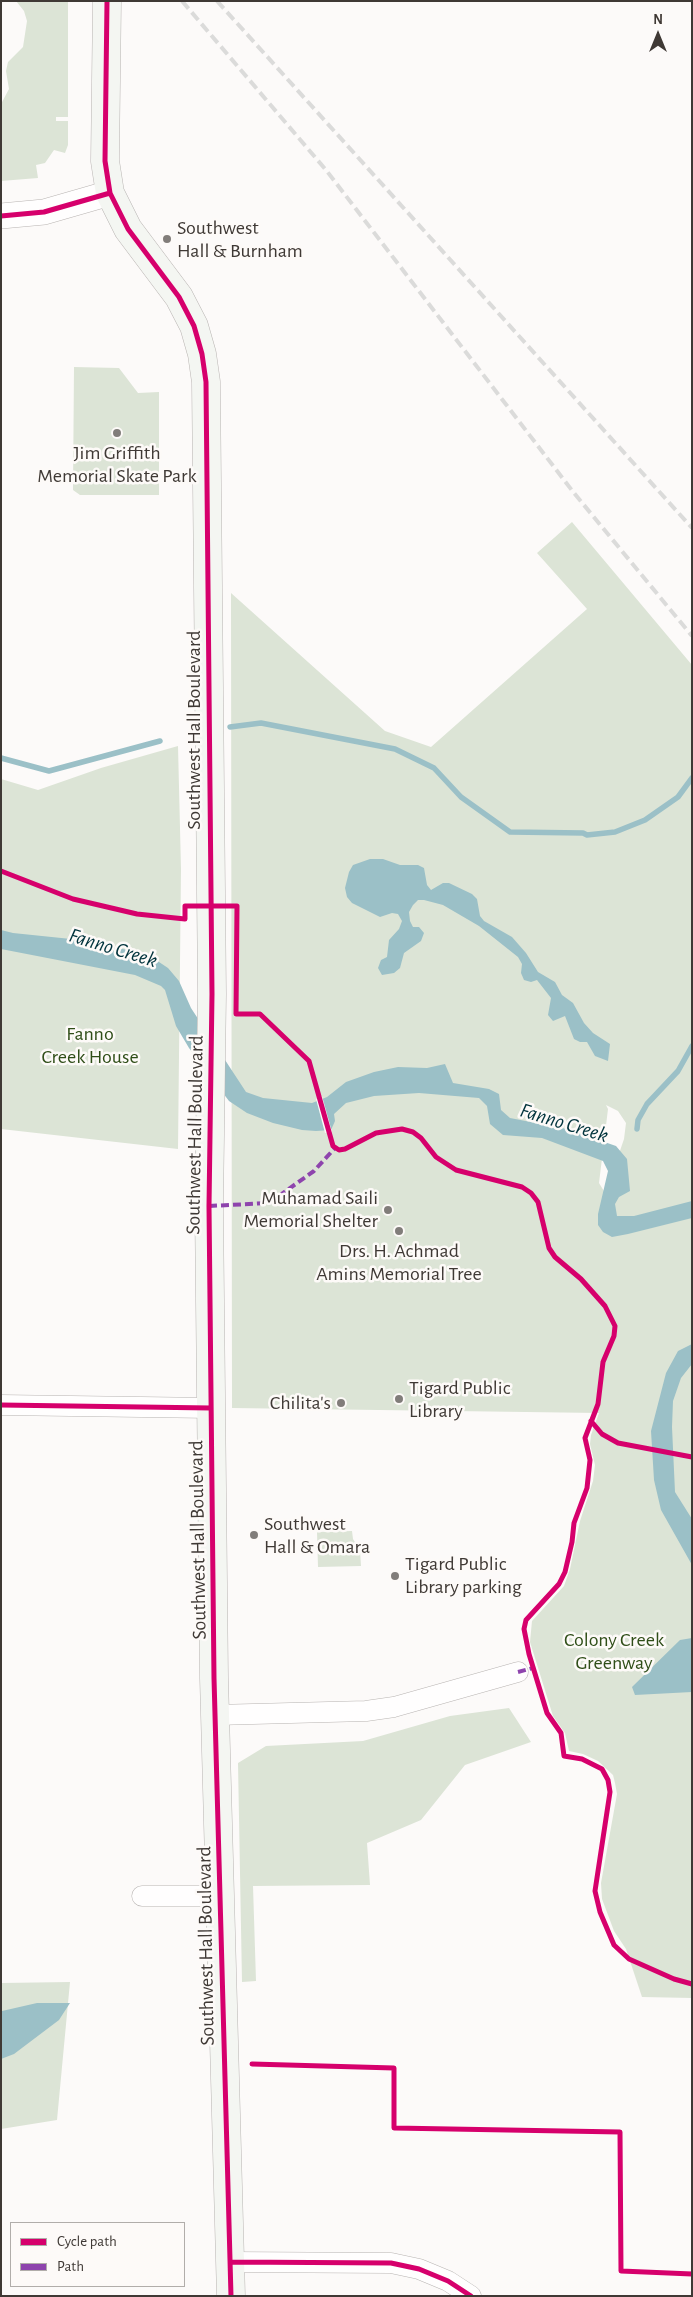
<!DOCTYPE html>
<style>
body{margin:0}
#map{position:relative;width:693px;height:2297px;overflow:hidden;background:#fcfaf9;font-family:"Alegreya Sans",sans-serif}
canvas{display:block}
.frame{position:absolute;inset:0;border:2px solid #3f3935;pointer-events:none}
.legend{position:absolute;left:10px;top:2222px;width:175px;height:65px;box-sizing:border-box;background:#fdfaf8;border:1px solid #b1adaa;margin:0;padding:6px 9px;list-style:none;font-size:15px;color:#3f3935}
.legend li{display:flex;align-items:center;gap:10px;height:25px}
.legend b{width:25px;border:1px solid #b1adaa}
.north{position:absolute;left:633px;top:10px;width:50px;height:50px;-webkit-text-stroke:4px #fdfaf8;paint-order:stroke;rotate:0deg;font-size:14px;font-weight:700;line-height:20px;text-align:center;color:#3f3935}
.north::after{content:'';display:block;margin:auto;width:18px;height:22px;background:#3f3935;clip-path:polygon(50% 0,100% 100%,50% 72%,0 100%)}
</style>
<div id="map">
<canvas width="693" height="2297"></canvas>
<div class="frame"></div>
<ul class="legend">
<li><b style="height:6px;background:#d6006c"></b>Cycle path</li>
<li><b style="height:6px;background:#8e44ad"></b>Path</li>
</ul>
<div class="north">N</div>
</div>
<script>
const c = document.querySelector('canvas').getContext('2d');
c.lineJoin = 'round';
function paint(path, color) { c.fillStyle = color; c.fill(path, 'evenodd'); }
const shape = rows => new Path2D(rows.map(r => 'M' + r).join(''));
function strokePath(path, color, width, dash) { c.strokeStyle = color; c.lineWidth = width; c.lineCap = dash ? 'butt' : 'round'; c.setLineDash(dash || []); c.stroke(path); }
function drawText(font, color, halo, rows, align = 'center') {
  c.font = font + ' "Alegreya Sans",sans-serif'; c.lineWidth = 5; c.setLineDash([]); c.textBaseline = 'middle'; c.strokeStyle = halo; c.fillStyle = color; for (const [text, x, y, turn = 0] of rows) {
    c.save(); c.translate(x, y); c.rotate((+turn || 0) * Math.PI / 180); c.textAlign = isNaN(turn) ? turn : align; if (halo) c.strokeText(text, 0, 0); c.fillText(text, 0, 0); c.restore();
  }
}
const green = shape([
 [16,1,68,1,68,117,56,117,56,121,68,121,68,145,65,153,54,150,45,163,36,165,38,178,1,181,1,104,9,89,6,71,8,62,23,47,27,21,24,11],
 [74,367,119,368,138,393,159,392,159,495,80,495,73,490],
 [572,522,692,665,692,1998,642,1997,626,1949,614,1931,602,1899,601,1883,617,1794,615,1783,613,1775,598,1761,583,1754,569,1751,565,1733,553,1716,530,1642,532,1621,564,1586,570,1569,580,1521,593,1481,595,1465,590,1444,591,1435,599,1413,232,1408,231,593,385,731,431,747,587,609,537,553],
 [606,1105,618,1111,626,1123,624,1139,611,1177,607,1196,599,1183,608,1109],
 [178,746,181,869,178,1149,1,1129,1,779,38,790,101,768],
 [352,1531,353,1539,360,1550,361,1566,318,1567,317,1532],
 [509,1708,531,1742,465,1765,421,1820,367,1843,370,1885,253,1886,256,1981,242,1982,238,1763,266,1746,363,1741,450,1716],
 [70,1982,57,2120,1,2129,1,1983]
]);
const water = shape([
 [370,859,383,859,400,865,418,865,424,868,427,885,431,890,443,883,449,883,472,894,477,899,480,916,484,921,512,937,526,953,538,972,555,982,562,995,573,1003,584,1023,593,1033,610,1044,608,1061,595,1056,587,1042,580,1042,574,1039,565,1016,553,1021,548,1015,551,998,537,980,531,982,524,980,521,973,522,964,518,957,479,926,443,905,424,900,418,900,413,905,409,912,410,921,413,927,419,927,424,933,421,941,404,953,400,968,394,973,382,975,378,968,381,960,387,957,389,940,399,929,402,921,398,914,392,913,380,917,352,903,347,897,345,888,349,872,353,865],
 [1,930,13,933,71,939,133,951,153,958,168,968,179,981,191,1008,246,1092,263,1098,312,1103,327,1097,346,1082,374,1072,398,1067,427,1068,445,1064,453,1083,489,1089,499,1094,501,1110,510,1118,567,1129,616,1146,627,1159,630,1191,619,1197,615,1204,617,1216,634,1216,692,1201,692,1218,628,1234,612,1237,603,1232,598,1225,598,1214,608,1171,603,1161,542,1138,503,1135,490,1124,487,1106,479,1098,419,1093,374,1096,346,1103,334,1114,335,1121,331,1130,316,1131,302,1130,273,1123,247,1113,229,1101,189,1048,176,1026,165,990,161,986,135,975,1,949],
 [692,1344,692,1364,681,1378,673,1401,672,1427,675,1492,692,1519,692,1565,661,1510,654,1480,651,1431,666,1373,678,1351],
 [692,1638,692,1692,635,1695,632,1687,680,1640],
 [37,2003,70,2003,59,2020,14,2054,1,2059,2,2011]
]);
const pier = shape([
 [322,1096,332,1132,325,1133,316,1099]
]);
const stream = shape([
 [230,727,261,723,395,749,434,768,461,797,510,832,583,833,587,835,615,832,645,820,678,797,692,778],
 [1,758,49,771,160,741],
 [637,1129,638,1120,647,1104,678,1071,692,1046]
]);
const minor = shape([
 [1,1405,211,1408],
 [215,1715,366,1711,394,1707,518,1672],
 [142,1896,220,1896],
 [230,2262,391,2263,419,2269,448,2281,471,2296]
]);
const tertiary = shape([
 [1,216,44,212,110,193]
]);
const secondary = shape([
 [107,1,105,161,110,193,128,229,179,297,194,326,202,354,206,382,212,994,209,1206,214,1678,231,2296]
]);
const rail = shape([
 [182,1,326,170,574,493,692,636],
 [217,1,692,528]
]);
const quiet = shape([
 [209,1206,269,1203,314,1171,335,1148],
 [518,1672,533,1668]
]);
const cycleway = shape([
 [107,1,105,161,110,193,128,229,179,297,194,326,202,354,206,382,212,994,209,1206,214,1678,231,2296],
 [1,216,44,212,110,193],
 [1,871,73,899,137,914,185,919,185,906,237,906,236,1014,260,1014,309,1061,333,1146,339,1150,345,1149,376,1133,402,1129,413,1132,421,1138,436,1157,456,1170,522,1187,531,1193,538,1202,549,1248,555,1257,581,1279,605,1306,615,1326,614,1336,603,1362,598,1404,585,1438,590,1460,587,1488,574,1523,572,1542,565,1572,559,1584,526,1620,524,1629,529,1654,547,1713,561,1733,564,1756,582,1759,602,1769,608,1780,610,1792,595,1891,600,1912,614,1945,629,1959,674,1979,692,1984],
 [1,1405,211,1408],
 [591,1421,602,1434,618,1443,692,1457],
 [252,2064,394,2068,394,2128,620,2132,621,2271,692,2274],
 [230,2262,391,2263,419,2269,448,2281,471,2296]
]);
const markers = [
 [167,239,5,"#817d7a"],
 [117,433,5,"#817d7a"],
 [388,1210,5,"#817d7a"],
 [399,1231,5,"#817d7a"],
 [399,1399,5,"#817d7a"],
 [341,1403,5,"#817d7a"],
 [254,1535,5,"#817d7a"],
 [395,1576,5,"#817d7a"]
];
const poiNames = [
 ["Southwest",177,228],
 ["Hall & Burnham",177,251],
 ["Jim Griffith",117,453,"center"],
 ["Memorial Skate Park",117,476,"center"],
 ["Muhamad Saili",378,1198,"right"],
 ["Memorial Shelter",378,1221,"right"],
 ["Drs. H. Achmad",399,1251,"center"],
 ["Amins Memorial Tree",399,1274,"center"],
 ["Tigard Public",409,1388],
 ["Library",409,1411],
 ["Chilita's",331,1403,"right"],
 ["Southwest",264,1524],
 ["Hall & Omara",264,1547],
 ["Tigard Public",405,1564],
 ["Library parking",405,1587]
];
const streetNames = [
 ["Southwest Hall Boulevard",194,730,-90],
 ["Southwest Hall Boulevard",195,1135,-89],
 ["Southwest Hall Boulevard",198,1540,-91],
 ["Southwest Hall Boulevard",206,1946,-91]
];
const parkNames = [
 ["Fanno",90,1034],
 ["Creek House",90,1057],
 ["Colony Creek",614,1640],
 ["Greenway",614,1663]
];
const waterNames = [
 ["Fanno Creek",113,948,17],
 ["Fanno Creek",564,1123,17]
];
paint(green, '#dce4d6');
paint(water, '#9bc0c7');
paint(pier, '#fcfaf9');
strokePath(stream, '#9bc0c7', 5.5);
strokePath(minor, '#b8b4b2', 21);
strokePath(tertiary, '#b8b4b2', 26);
strokePath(secondary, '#b8b4b2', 29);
strokePath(minor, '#fffefe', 20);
strokePath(tertiary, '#fffefe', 25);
strokePath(secondary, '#f4f6f2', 28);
strokePath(rail, '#dbdbda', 4, [10, 5]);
strokePath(quiet, '#8e44ad', 4, [8, 4]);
strokePath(cycleway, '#d6006c', 5);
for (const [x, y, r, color] of markers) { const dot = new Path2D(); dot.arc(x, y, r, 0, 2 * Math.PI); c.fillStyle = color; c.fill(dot); strokePath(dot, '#fdfaf8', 2); }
drawText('20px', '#3f3935', '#fdfaf8', poiNames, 'left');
drawText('20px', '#3f3935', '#fdfaf8', streetNames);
drawText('20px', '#2f4e18', '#fdfaf8', parkNames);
drawText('italic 21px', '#00333c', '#fdfaf8', waterNames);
</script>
